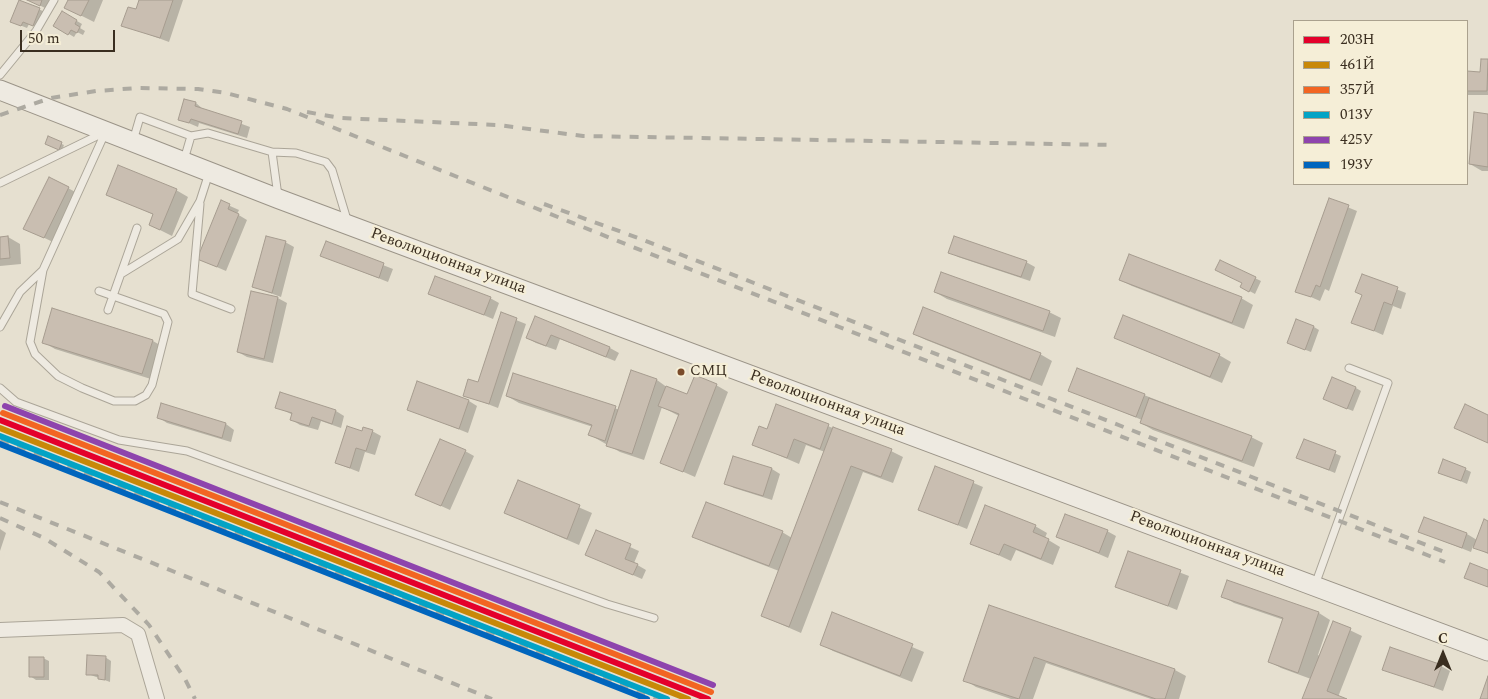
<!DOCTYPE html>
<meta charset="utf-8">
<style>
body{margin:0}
#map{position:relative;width:1488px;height:699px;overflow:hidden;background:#e6e0d0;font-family:Spectral,serif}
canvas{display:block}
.legend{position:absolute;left:1293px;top:20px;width:175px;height:165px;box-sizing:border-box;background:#f5eed7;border:1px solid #aaa18e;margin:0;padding:6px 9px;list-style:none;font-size:15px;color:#3a2e20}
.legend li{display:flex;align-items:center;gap:10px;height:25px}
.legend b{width:25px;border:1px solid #aaa18e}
.north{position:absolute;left:1418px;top:629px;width:50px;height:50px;-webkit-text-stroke:4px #f5eed7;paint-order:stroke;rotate:0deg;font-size:14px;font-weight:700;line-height:20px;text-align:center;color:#3a2e20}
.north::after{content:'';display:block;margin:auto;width:18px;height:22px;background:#3a2e20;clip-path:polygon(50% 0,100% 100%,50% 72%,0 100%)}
.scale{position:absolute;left:20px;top:30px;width:95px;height:22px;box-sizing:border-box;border:2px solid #3a2e20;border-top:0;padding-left:6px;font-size:15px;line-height:18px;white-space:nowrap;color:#3a2e20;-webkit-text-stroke:4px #f5eed7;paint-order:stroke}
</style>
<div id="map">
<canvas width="1488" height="699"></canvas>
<ul class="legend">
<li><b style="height:6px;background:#e4002b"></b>203Н</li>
<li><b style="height:6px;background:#c88808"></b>461Й</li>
<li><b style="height:6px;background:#f26522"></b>357Й</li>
<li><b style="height:6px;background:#03a3c5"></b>013У</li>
<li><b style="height:6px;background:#8e44ad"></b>425У</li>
<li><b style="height:6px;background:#0065bd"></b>193У</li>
</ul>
<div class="north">С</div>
<div class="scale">50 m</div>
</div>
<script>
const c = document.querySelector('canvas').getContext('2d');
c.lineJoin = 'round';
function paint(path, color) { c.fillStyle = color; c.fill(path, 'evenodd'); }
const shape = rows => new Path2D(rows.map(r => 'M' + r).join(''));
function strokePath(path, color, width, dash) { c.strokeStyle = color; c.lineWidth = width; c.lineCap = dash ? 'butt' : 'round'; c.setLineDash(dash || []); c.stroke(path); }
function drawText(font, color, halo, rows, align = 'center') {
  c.font = font + ' Spectral,serif'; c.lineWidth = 4.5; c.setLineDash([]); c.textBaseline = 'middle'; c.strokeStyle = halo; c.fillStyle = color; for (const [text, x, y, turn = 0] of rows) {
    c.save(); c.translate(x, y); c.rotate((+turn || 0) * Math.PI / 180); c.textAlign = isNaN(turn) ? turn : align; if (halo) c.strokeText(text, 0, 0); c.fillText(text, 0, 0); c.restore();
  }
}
const shadow = shape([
 [29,0,53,0,49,10],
 [69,0,103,0,94,22,66,8],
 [140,0,183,0,169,42,123,25,136,11],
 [20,1,45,12,39,28,29,24,27,28,17,24],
 [62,12,82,24,80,28,85,31,83,35,77,32,74,37,54,25],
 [1482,60,1488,60,1488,95,1467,95,1467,73,1482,73],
 [185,100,196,103,204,110,250,127,247,138,199,123,198,127,179,119],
 [1488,115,1488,171,1482,171,1470,164],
 [48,138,64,145,62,150,48,145],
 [68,188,77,193,53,242,34,233],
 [176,190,188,197,172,236,150,225,154,215,108,194],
 [1330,200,1357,211,1329,291,1325,289,1320,301,1297,291],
 [221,202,239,210,237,214,247,220,226,271,198,259],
 [8,237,20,244,21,264,0,266,0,238],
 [285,242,294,247,281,297,254,287],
 [327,243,393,269,388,282,322,256],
 [950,252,1026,262,1035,267,1030,281,958,257],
 [1221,262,1261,281,1255,294,1242,287,1243,283],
 [1363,276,1406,293,1401,309,1393,306,1383,335,1353,322,1363,295],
 [1120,280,1241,298,1253,305,1244,329,1132,286],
 [935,292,1049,312,1061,318,1055,337,947,299],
 [430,293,490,298,499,303,493,319],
 [274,296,287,303,273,363,247,357,238,352],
 [53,310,153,341,165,348,154,380,55,349,43,342],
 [501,314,526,324,498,408,464,395,478,384],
 [535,318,610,348,619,353,615,361,560,339,556,350,536,343,527,338],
 [1314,327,1319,330,1311,352,1288,343],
 [914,334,1040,354,1052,361,1042,386,926,340],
 [1115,338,1219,355,1231,362,1222,383],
 [514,374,620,410,657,380,668,388,688,396,716,385,728,392,695,477,661,462,679,416,662,407,644,460,620,452,590,435,593,427,519,403,507,396],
 [1356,388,1361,391,1353,411,1330,402],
 [1070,390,1144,395,1251,437,1263,443,1254,467,1153,430,1141,423,1142,420],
 [469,401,477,406,468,433,408,409],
 [162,405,226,424,234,430,231,442,167,423,158,417],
 [777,406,891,451,903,457,893,483,863,472,801,633,762,616,779,571,706,543,694,537,782,532,792,538,825,452,806,445,799,464,753,444,768,430],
 [277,407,336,411,344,416,341,428,321,421,318,430,300,425,292,420,293,415],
 [372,431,381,436,375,455,365,452,359,472,336,463,363,433],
 [1304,440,1341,456,1335,473,1303,460],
 [465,451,474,456,450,510,417,495],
 [936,467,983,487,967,529,920,510],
 [772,469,780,474,772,500,734,488,725,483],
 [1465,469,1471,472,1467,484,1440,472],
 [518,481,592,513,579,545,505,513],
 [1488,522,1488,554,1473,546,1471,552,1420,532,1467,534,1477,540],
 [1035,526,1047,533,1045,538,1060,547,1053,565,1016,550,1011,561,972,543],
 [0,529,6,533,0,551],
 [1107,531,1116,536,1108,558,1057,536],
 [596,532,639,551,634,563,646,570,642,579,587,555],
 [1129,553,1189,576,1177,610,1117,586],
 [1222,596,1319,613,1330,620,1318,655,1320,656,1333,622,1362,636,1338,697,1344,699,1303,699,1311,679,1281,668,1270,662,1284,620,1234,603],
 [990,606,1175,670,1186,676,1179,699,1151,699,1046,663,1033,699,1011,699,976,687,965,680],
 [833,614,924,652,912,682,833,651,821,644],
 [105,657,111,661,110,682,88,674],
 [43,658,49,661,49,680,36,680,30,676],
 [1441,666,1450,671,1443,691,1384,669]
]);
const building = shape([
 [19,0,40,8,33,26,23,22,21,26,10,22,19,0],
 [27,0,42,0,40,6,27,0],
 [68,0,89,0,81,16,64,8,68,0],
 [139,0,173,0,160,38,121,26,128,7,136,9,139,0],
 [62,11,77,20,75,24,80,27,77,33,71,30,68,35,53,26,62,11],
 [1481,59,1488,59,1487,91,1467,91,1467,71,1480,72,1481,59],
 [184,99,196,102,195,106,242,121,238,134,191,119,189,123,178,120,184,99],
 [1474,112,1488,114,1488,167,1469,164,1474,112],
 [48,136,62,142,59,150,45,144,48,136],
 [118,165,177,189,160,230,149,225,153,214,106,195,118,165],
 [49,177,69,187,44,238,23,229,49,177],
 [1329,198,1349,205,1320,287,1316,285,1311,297,1295,292,1329,198],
 [221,200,230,204,228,209,239,214,217,267,197,259,221,200],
 [8,236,10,258,0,259,0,237,8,236],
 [266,236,286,241,272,293,252,287,266,236],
 [954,236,1027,261,1021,277,948,253,954,236],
 [326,241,384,263,379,278,320,256,326,241],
 [1129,254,1242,297,1232,323,1119,280,1129,254],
 [1220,260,1256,277,1249,292,1240,287,1242,283,1215,270,1220,260],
 [941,272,1050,311,1043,331,934,292,941,272],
 [1362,274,1398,287,1392,305,1384,302,1374,331,1351,323,1362,295,1355,292,1362,274],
 [435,276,491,297,484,315,428,294,435,276],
 [251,291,278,297,264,359,237,352,251,291],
 [923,307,1041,353,1030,380,913,334,923,307],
 [52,308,153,340,142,374,42,343,52,308],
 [501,312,517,318,489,404,463,396,468,379,478,382,501,312],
 [1123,315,1220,354,1210,377,1114,338,1123,315],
 [535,316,610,347,606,357,551,335,546,346,526,338,535,316],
 [1296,319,1314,326,1305,350,1287,343,1296,319],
 [1077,368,1145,394,1136,417,1068,391,1077,368],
 [631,370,657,379,632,454,606,446,631,370],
 [513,373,616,406,605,441,588,435,592,425,506,396,513,373],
 [695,375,717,384,683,472,660,463,679,414,658,406,666,386,687,394,695,375],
 [1332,377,1356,387,1347,409,1323,399,1332,377],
 [417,381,469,400,459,429,407,410,417,381],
 [280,392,336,410,332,424,312,417,309,426,290,420,292,413,275,408,280,392],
 [1149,398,1252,436,1242,461,1140,423,1149,398],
 [161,403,226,423,222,438,157,418,161,403],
 [776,404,829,424,820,449,794,439,787,458,752,445,759,426,767,429,776,404],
 [1465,404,1488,415,1488,443,1454,428,1465,404],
 [347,426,362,431,363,427,373,430,366,451,356,448,350,468,335,463,347,426],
 [833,427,892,449,881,477,851,466,789,627,761,616,833,427],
 [440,439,466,450,441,506,415,495,440,439],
 [1304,439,1336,451,1329,470,1296,458,1304,439],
 [733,456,772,468,763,496,724,484,733,456],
 [1443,459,1466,468,1461,481,1438,473,1443,459],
 [935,466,974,481,958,525,918,510,935,466],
 [518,480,580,505,567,539,504,513,518,480],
 [706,502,783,531,769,566,692,537,706,502],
 [985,505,1036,525,1033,532,1049,539,1041,559,1004,544,999,555,970,544,985,505],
 [1065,514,1108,530,1099,553,1056,537,1065,514],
 [1424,517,1467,533,1462,548,1418,532,1424,517],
 [1484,519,1488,521,1488,553,1473,548,1484,519],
 [596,530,631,544,625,559,638,564,633,575,585,555,596,530],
 [1128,551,1181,570,1168,606,1115,587,1128,551],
 [1470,563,1488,570,1488,587,1464,578,1470,563],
 [1227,580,1319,612,1298,673,1268,662,1283,618,1221,597,1227,580],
 [989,605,1175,669,1165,699,1156,699,1034,657,1019,699,963,681,989,605],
 [832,612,913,644,900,676,820,645,832,612],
 [1333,621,1351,628,1327,691,1347,699,1302,699,1333,621],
 [1390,647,1442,665,1434,687,1382,670,1390,647],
 [87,655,106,656,105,680,98,679,98,675,86,675,87,655],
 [29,657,44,657,44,677,29,677,29,657],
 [1488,676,1488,699,1480,699,1488,676]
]);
const service = shape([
 [0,75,36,31,54,0],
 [133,141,140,117,191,136,208,133,272,152,296,153,326,162,332,170,348,223],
 [272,152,278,196],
 [184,160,191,136],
 [0,183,103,133],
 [200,204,192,294,231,309],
 [43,270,30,342,35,354,58,376,82,388,114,401,135,401,146,395,152,385,168,322,164,314,99,291],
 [121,274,178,239,200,201,209,173],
 [108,310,137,228],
 [0,327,20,292,43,270,105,133],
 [0,388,16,402,119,440,187,451,607,604,654,618],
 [1315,585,1388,383,1349,368]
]);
const minor = shape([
 [0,630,123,625,138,634,157,699]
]);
const secondary = shape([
 [0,90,279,199,1488,651]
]);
const rail = shape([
 [307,112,340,118,498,125,583,136,1115,145],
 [0,115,51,98,96,91,138,88,198,89,226,93,287,109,633,247,1445,562],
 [544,204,641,239,1447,553],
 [0,441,659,699],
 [0,502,492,699],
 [0,518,44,538,99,572,149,625,185,679,195,699]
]);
const rail1 = shape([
 [0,420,708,699]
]);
const rail2 = shape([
 [0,428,688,699]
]);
const rail3 = shape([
 [3,413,711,692]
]);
const rail4 = shape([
 [0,436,667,699]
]);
const rail5 = shape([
 [5,406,713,685]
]);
const rail6 = shape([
 [0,444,647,699]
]);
const markers = [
 [681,372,4.5,"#7a4b2a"]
];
const busNames = [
 ["СМЦ",690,372]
];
const streetNames = [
 ["Революционная улица",448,262,20],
 ["Революционная улица",827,404,20],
 ["Революционная улица",1207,545,20]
];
paint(shadow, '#0003');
paint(building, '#c9beb1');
strokePath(building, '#a69c8f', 1);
strokePath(service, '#aba598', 9);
strokePath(minor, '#aba598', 16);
strokePath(secondary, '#9b9488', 21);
strokePath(service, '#eeeae1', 7);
strokePath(minor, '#eeeae1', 14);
strokePath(secondary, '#eeeae1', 19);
strokePath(rail, '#adaaa1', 4, [9, 9]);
strokePath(rail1, '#e4002b', 6);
strokePath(rail2, '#c88808', 6);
strokePath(rail3, '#f26522', 6);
strokePath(rail4, '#03a3c5', 6);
strokePath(rail5, '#8e44ad', 6);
strokePath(rail6, '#0065bd', 6);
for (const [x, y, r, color] of markers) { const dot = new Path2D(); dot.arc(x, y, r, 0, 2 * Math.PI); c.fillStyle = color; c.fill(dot); strokePath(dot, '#f5eed7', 2); }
drawText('15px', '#3a2e20', '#f5eed7', busNames, 'left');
drawText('16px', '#3a2e20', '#f5eed7', streetNames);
</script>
